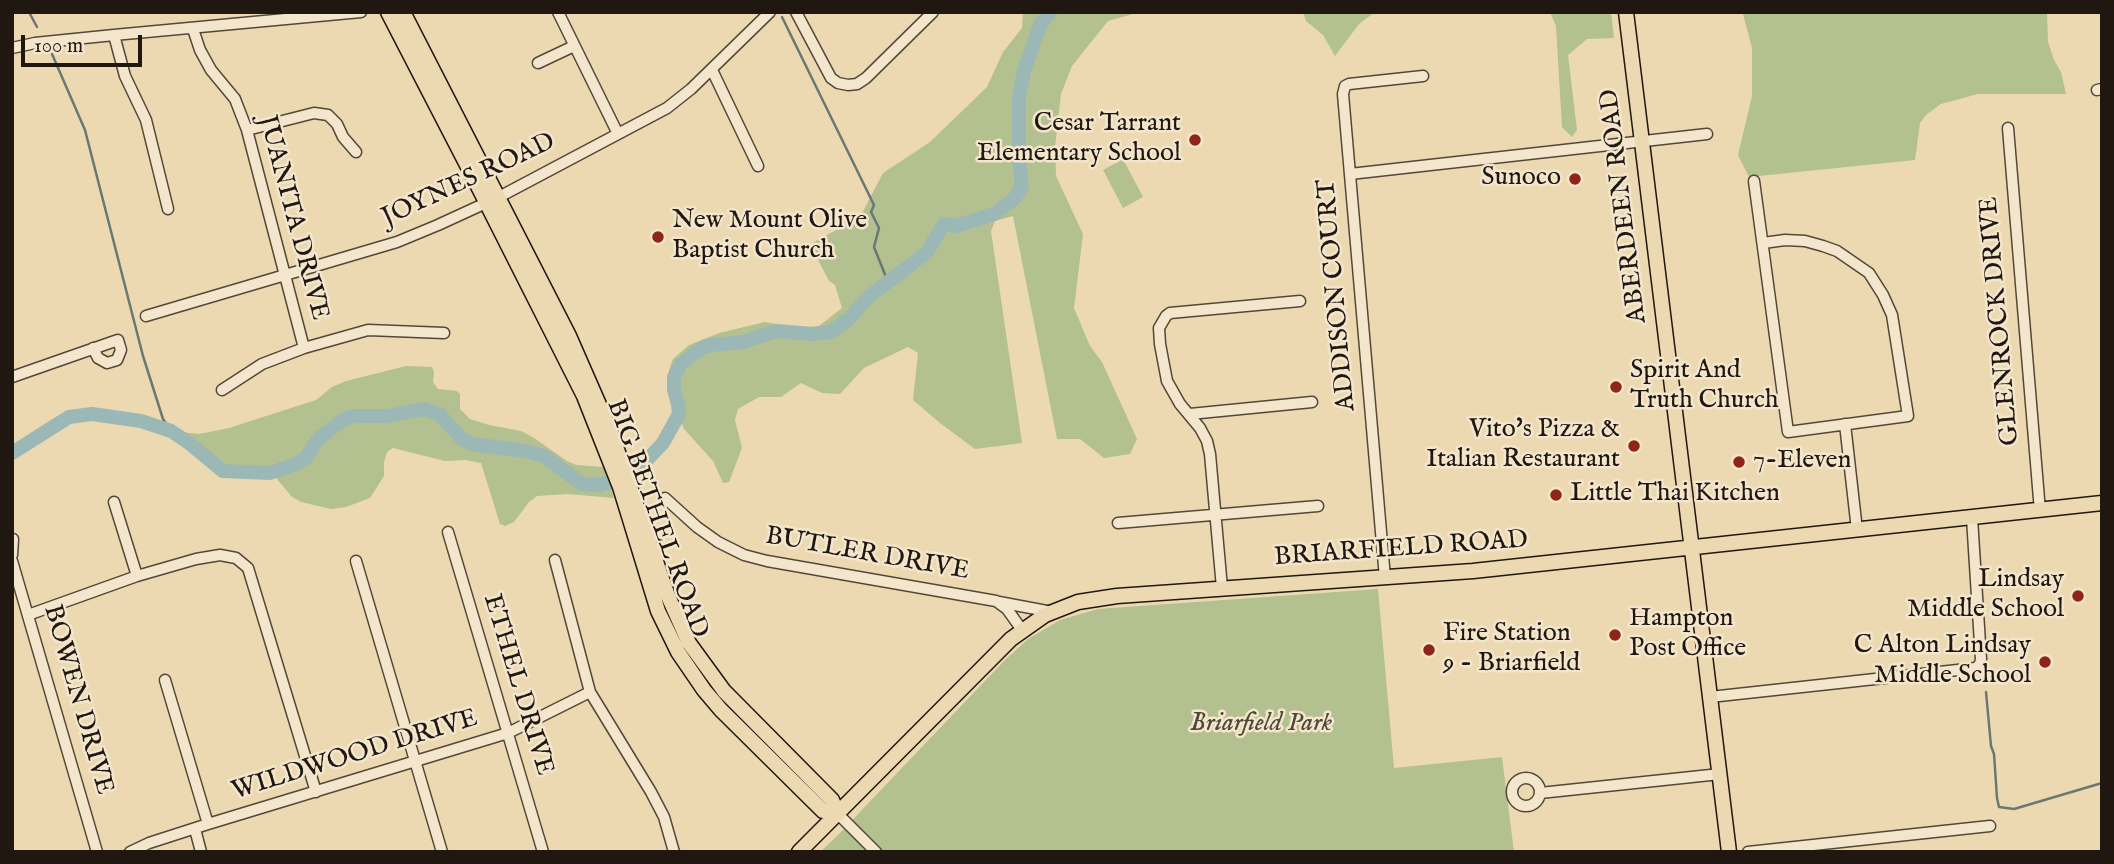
<!DOCTYPE html>
<style>
body{margin:0}
#map{position:relative;width:2114px;height:864px;overflow:hidden;background:#ecd9b2;font-family:"IM FELL English",serif}
canvas{display:block}
.frame{position:absolute;inset:0;border:14px solid #201710;pointer-events:none}
.scale{position:absolute;left:21px;top:35px;width:121px;height:32px;box-sizing:border-box;border:4px solid #201710;border-top:0;padding-left:9px;font-size:21px;line-height:24px;white-space:nowrap;color:#201710;-webkit-text-stroke:5px #f3e6cd;paint-order:stroke}
</style>
<div id="map">
<canvas width="2114" height="864"></canvas>
<div class="frame"></div>
<div class="scale">100 m</div>
</div>
<script>
const c = document.querySelector('canvas').getContext('2d');
c.lineJoin = 'round';
function paint(path, color) { c.fillStyle = color; c.fill(path, 'evenodd'); }
const shape = rows => new Path2D(rows.map(r => 'M' + r).join(''));
function strokePath(path, color, width, dash) { c.strokeStyle = color; c.lineWidth = width; c.lineCap = dash ? 'butt' : 'round'; c.setLineDash(dash || []); c.stroke(path); }
function drawText(font, color, halo, rows, align = 'center') {
  c.font = font + ' "IM FELL English",serif'; c.lineWidth = 5; c.setLineDash([]); c.textBaseline = 'middle'; c.strokeStyle = halo; c.fillStyle = color; for (const [text, x, y, turn = 0] of rows) {
    c.save(); c.translate(x, y); c.rotate((+turn || 0) * Math.PI / 180); c.textAlign = isNaN(turn) ? turn : align; if (halo) c.strokeText(text, 0, 0); c.fillText(text, 0, 0); c.restore();
  }
}
const green = shape([
 [1023,12,1140,12,1108,21,1072,66,1061,94,1055,147,1056,176,1083,234,1074,308,1090,346,1102,362,1137,439,1130,454,1104,458,1080,439,1057,439,1013,216,995,221,991,231,1022,443,975,449,940,423,913,400,918,353,908,347,864,368,840,394,822,393,801,383,781,397,759,397,738,409,735,420,742,448,729,482,723,483,713,461,684,429,672,401,669,370,673,359,689,345,719,333,765,322,799,328,819,326,842,308,835,285,829,281,815,254,814,242,860,217,883,173,930,142,987,87,1003,52,1022,28],
 [1303,12,1375,12,1359,24,1335,56,1323,35,1306,21],
 [1550,12,1611,12,1614,38,1587,39,1568,55,1577,130,1572,137,1562,127,1556,26],
 [1741,12,2047,12,2048,42,2054,60,2061,72,2066,94,1978,94,1941,104,1926,115,1920,123,1915,160,1749,177,1738,155,1752,96,1752,48,1743,14],
 [1123,159,1143,197,1123,208,1103,170],
 [406,366,432,367,434,372,433,382,438,389,457,391,460,394,460,409,470,419,489,425,521,431,534,438,567,461,576,465,605,467,614,498,568,494,537,496,529,502,514,522,505,526,500,524,481,463,465,460,445,461,393,448,387,452,384,462,384,476,370,498,346,507,331,509,301,502,292,497,267,467,223,466,181,432,199,434,229,428,316,400,332,387,346,381],
 [1378,589,1394,768,1502,757,1514,852,820,852,838,835,1004,661,1028,639,1060,620,1098,609]
]);
const stream = shape([
 [29,12,37,27],
 [782,17,874,205,871,212,879,228,874,247,888,282],
 [52,54,85,130,143,356,163,419,171,431],
 [1986,692,1991,746,1994,754,1997,798,1999,807,2014,809,2102,783]
]);
const river = shape([
 [12,453,69,417,92,414,141,421,171,431,189,443,223,471,270,473,296,464,305,459,319,438,344,419,355,416,388,416,423,409,439,414,462,439,472,444,525,451,544,456,582,484,600,485,609,482,645,462,663,443,679,414,678,404,674,390,674,377,681,364,702,348,711,345,743,342,777,331,813,334,831,332,850,318,866,299,927,252,944,224,956,226,994,214,1014,199,1022,187,1019,158,1019,97,1024,71,1040,25,1050,12]
]);
const minor = shape([
 [558,12,618,134],
 [796,12,831,78,838,83,848,85,857,84,866,78,933,12],
 [193,29,200,50,211,70,235,99,247,130,304,348],
 [114,35,125,76,146,120,168,209],
 [12,48,35,43,114,35,361,12],
 [538,63,574,46],
 [712,70,758,166],
 [2097,90,2102,89],
 [2008,128,2040,511],
 [247,130,314,113,328,115,337,124,343,137,356,152],
 [1350,174,1707,134],
 [1754,181,1788,432,1908,416,1892,315,1883,295,1869,273,1837,251,1823,246,1805,241,1785,240,1763,243],
 [146,316,397,242,438,225,499,197,667,108,691,89,770,12],
 [12,377,72,356,118,340,121,350,117,360,107,363,98,358,93,348],
 [222,390,262,364,304,348,368,330,444,333],
 [1190,414,1312,402],
 [1845,424,1857,530],
 [665,498,697,527,718,542,744,555,767,561,996,601,1007,609,1022,630],
 [114,502,137,576],
 [1118,523,1318,506],
 [448,532,543,852],
 [12,555,13,539],
 [555,560,590,692,651,792,664,817,674,852],
 [12,561,97,852],
 [356,561,442,852],
 [1385,578,1343,94,1345,86,1349,84,1423,76],
 [1222,588,1210,454,1207,441,1200,428,1180,404,1167,381,1160,344,1159,328,1166,316,1170,313,1300,301],
 [999,602,1052,612],
 [28,615,137,576,196,559,220,555,236,558,248,568,316,792],
 [165,680,208,824],
 [1710,697,1976,668,1980,664,1981,659,1972,518],
 '1512 792a14 14 0 1 1 28 0a14 14 0 1 1-28 0Z',
 [1540,793,1720,774],
 [838,814,876,852],
 [195,829,201,852],
 [130,852,149,843,208,824,508,733,590,692],
 [1748,852,1990,826]
]);
const major = shape([
 [388,12,481,192,584,396,620,487,658,611,678,652,704,690,721,710,823,811,838,814],
 [403,12,569,336,611,432,668,596,689,643,724,691,832,800,838,814],
 [1626,12,1729,852],
 [799,852,1011,639,1045,615,1078,602,1117,596,1473,571,2102,503]
]);
const markers = [
 [1195,140,7,"#8f2418"],
 [1575,179,7,"#8f2418"],
 [658,237,7,"#8f2418"],
 [1616,387,7,"#8f2418"],
 [1634,446,7,"#8f2418"],
 [1739,462,7,"#8f2418"],
 [1556,495,7,"#8f2418"],
 [2078,596,7,"#8f2418"],
 [1615,635,7,"#8f2418"],
 [1429,650,7,"#8f2418"],
 [2045,662,7,"#8f2418"]
];
const poiNames = [
 ["Cesar Tarrant",1181,125,"right"],
 ["Elementary School",1181,155,"right"],
 ["Sunoco",1561,179,"right"],
 ["New Mount Olive",672,222],
 ["Baptist Church",672,252],
 ["Spirit And",1630,372],
 ["Truth Church",1630,402],
 ["Vito's Pizza &",1620,431,"right"],
 ["Italian Restaurant",1620,461,"right"],
 ["7-Eleven",1753,462],
 ["Little Thai Kitchen",1570,495],
 ["Lindsay",2064,581,"right"],
 ["Middle School",2064,611,"right"],
 ["Hampton",1629,620],
 ["Post Office",1629,650],
 ["Fire Station",1443,635],
 ["9 - Briarfield",1443,665],
 ["C Alton Lindsay",2031,647,"right"],
 ["Middle School",2031,677,"right"]
];
const streetNames = [
 ["JOYNES ROAD",469,181,-25],
 ["ABERDEEN ROAD",1625,206,-97],
 ["JUANITA DRIVE",292,218,75],
 ["ADDISON COURT",1338,295,-95],
 ["GLENROCK DRIVE",2001,321,-95],
 ["BIG BETHEL ROAD",656,519,70],
 ["BRIARFIELD ROAD",1401,550,-4],
 ["BUTLER DRIVE",867,555,10],
 ["ETHEL DRIVE",517,685,73],
 ["BOWEN DRIVE",77,700,74],
 ["WILDWOOD DRIVE",355,756,-17]
];
const parkNames = [
 ["Briarfield Park",1261,725]
];
paint(green, '#b3c08f');
strokePath(stream, '#6a7874', 2.5);
strokePath(river, '#9cb8b6', 14);
strokePath(minor, '#534838', 13);
strokePath(major, '#201710', 17);
strokePath(minor, '#f3e6cd', 10);
strokePath(major, '#ecd9b2', 14);
for (const [x, y, r, color] of markers) { const dot = new Path2D(); dot.arc(x, y, r, 0, 2 * Math.PI); c.fillStyle = color; c.fill(dot); strokePath(dot, '#f3e6cd', 2.5); }
drawText('26px', '#201710', '#f3e6cd', poiNames, 'left');
drawText('26px', '#201710', '#f3e6cd', streetNames);
drawText('italic 26px', '#4c4a36', '#f3e6cd', parkNames);
</script>
